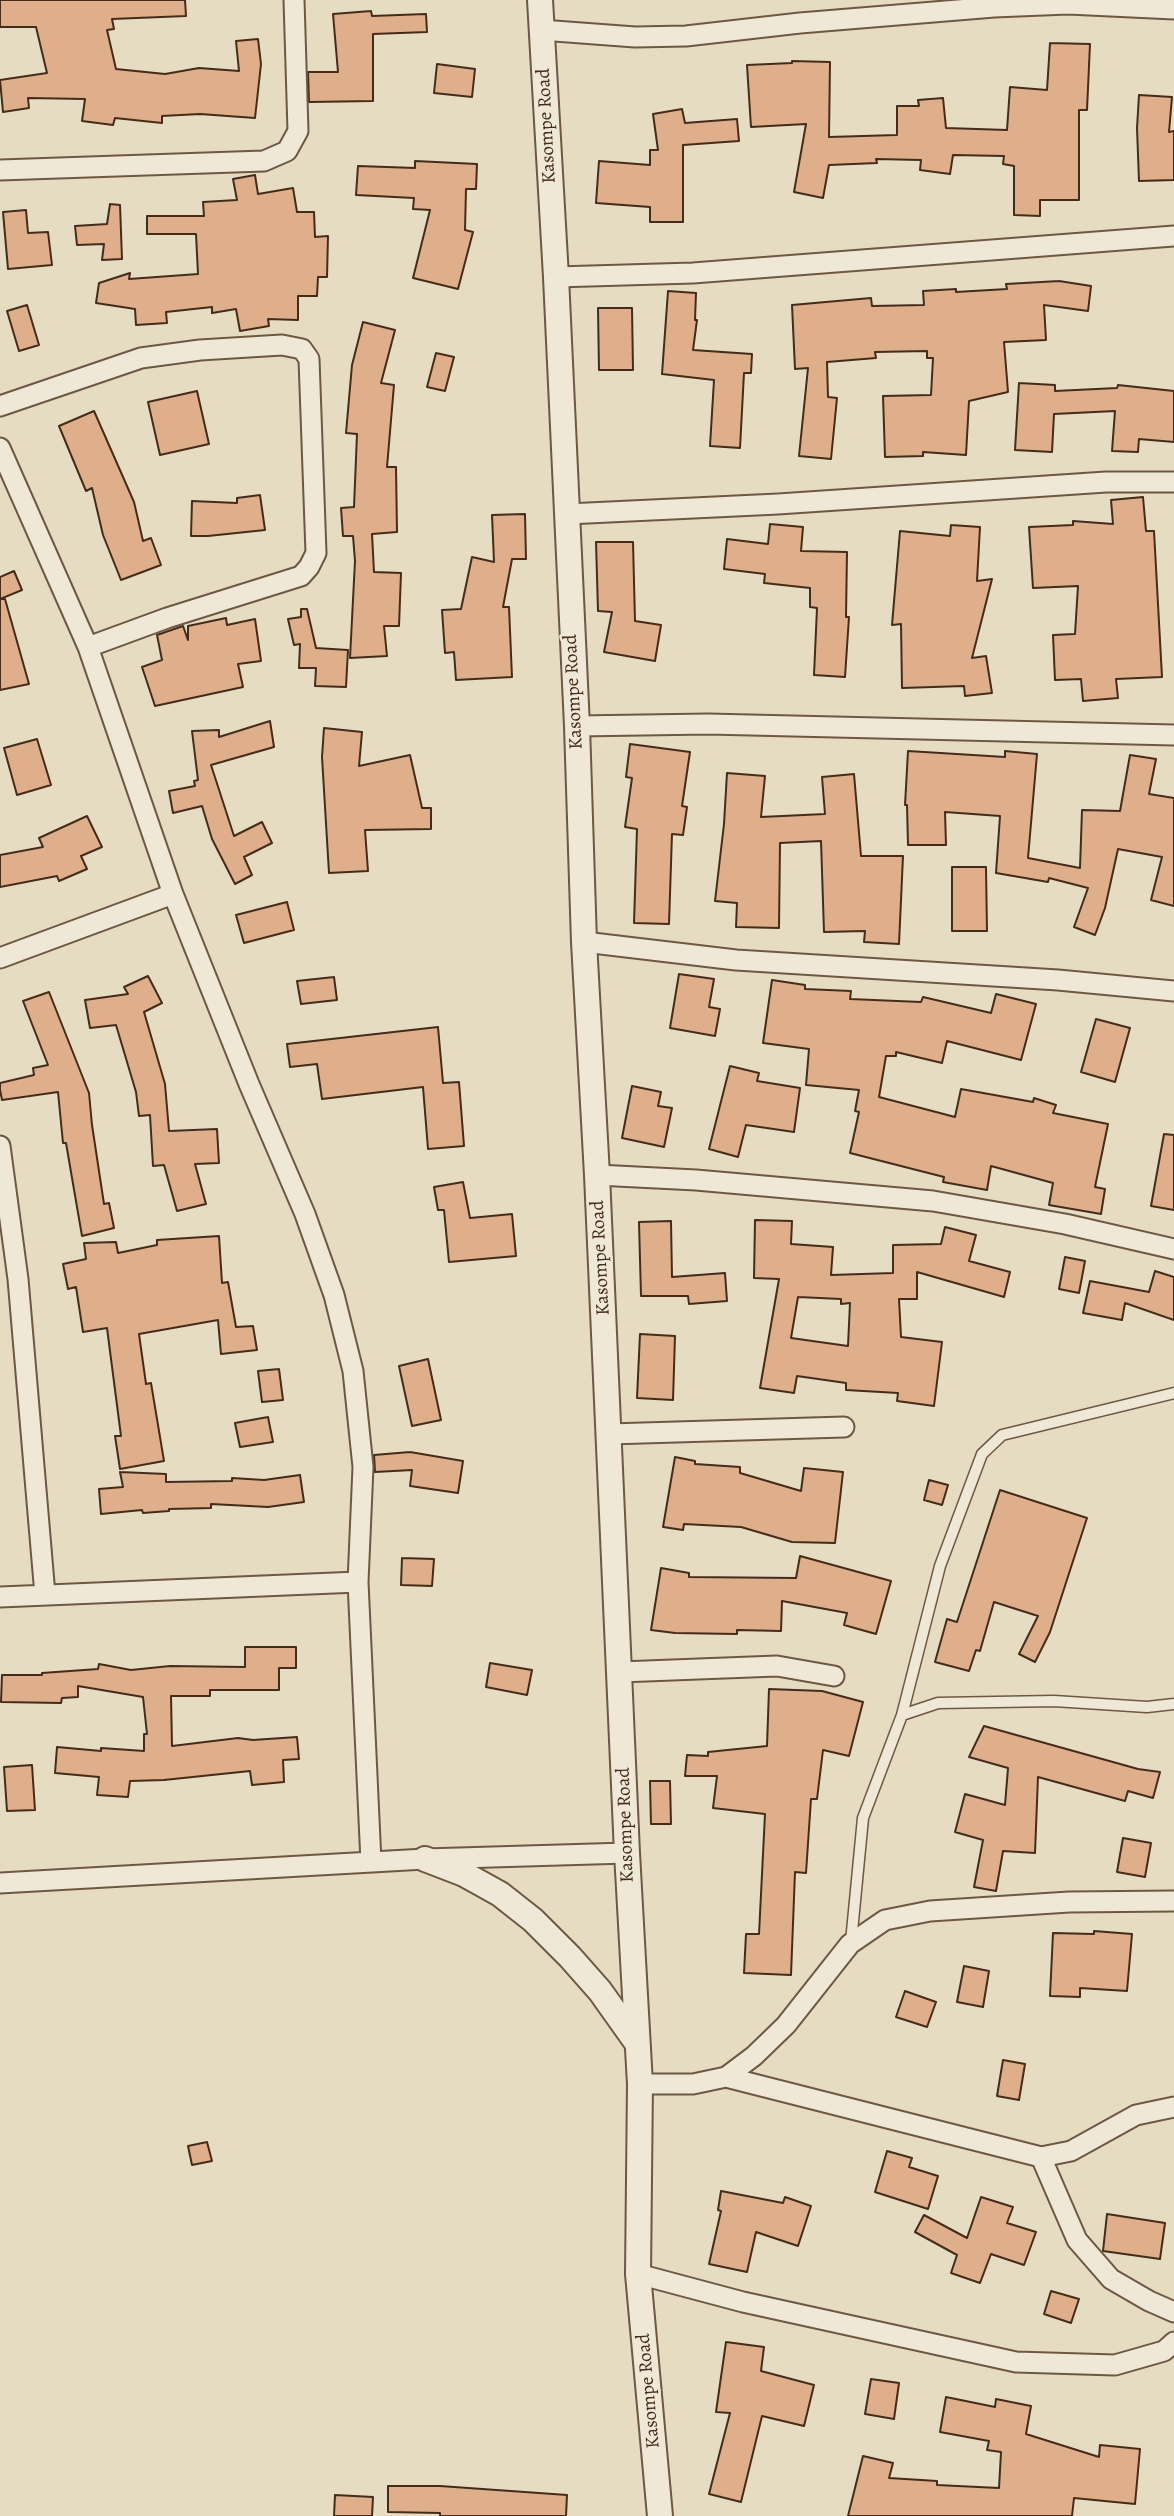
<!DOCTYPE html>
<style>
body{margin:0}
canvas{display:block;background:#e6dcc2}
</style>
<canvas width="1174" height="2516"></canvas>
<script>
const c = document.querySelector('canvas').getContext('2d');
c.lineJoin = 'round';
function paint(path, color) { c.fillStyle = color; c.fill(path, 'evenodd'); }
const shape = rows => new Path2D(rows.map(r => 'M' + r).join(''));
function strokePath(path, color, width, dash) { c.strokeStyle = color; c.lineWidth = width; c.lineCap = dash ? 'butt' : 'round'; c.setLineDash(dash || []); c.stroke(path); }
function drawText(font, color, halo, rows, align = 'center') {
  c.font = font + ' Alegreya,serif'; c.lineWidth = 5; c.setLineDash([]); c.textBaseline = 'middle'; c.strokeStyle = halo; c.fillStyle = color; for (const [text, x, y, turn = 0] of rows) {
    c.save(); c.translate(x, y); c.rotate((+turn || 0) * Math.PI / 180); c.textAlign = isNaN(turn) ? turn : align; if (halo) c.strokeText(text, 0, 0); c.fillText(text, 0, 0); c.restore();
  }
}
const building = shape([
 [0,0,185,0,186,16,112,19,114,29,107,30,116,69,165,74,199,68,239,71,236,41,258,39,261,64,255,118,200,114,162,116,162,123,115,118,113,125,82,121,85,99,28,98,29,108,3,112,0,80,47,73,36,27,0,27,0,0],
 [371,11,372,16,426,14,427,32,373,34,373,101,309,102,308,72,338,72,333,14,371,11],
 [1050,43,1090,44,1087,110,1079,110,1079,200,1040,200,1040,216,1014,215,1014,166,1003,164,1004,156,953,155,950,174,920,170,921,160,876,159,877,163,829,165,823,198,794,192,806,124,751,127,747,65,792,63,792,61,830,62,829,137,897,135,897,106,919,106,918,100,943,98,946,128,1007,130,1010,87,1047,90,1050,43],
 [437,64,475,69,472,97,434,93,437,64],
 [1139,95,1172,97,1169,132,1174,131,1174,180,1139,181,1137,128,1139,95],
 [682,109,685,123,737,119,739,141,683,145,683,222,650,222,650,207,596,203,599,161,650,165,650,150,658,150,653,114,682,109],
 [415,161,477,164,476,189,466,189,465,230,473,232,458,289,413,278,430,210,413,209,414,198,356,195,358,166,415,168,415,161],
 [255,175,258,194,293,188,297,212,314,212,315,237,328,236,327,277,318,277,317,296,298,296,298,320,268,319,269,326,240,331,236,309,212,313,212,307,166,312,167,323,136,325,135,309,96,303,99,283,130,273,129,279,198,274,196,234,147,234,147,216,204,216,203,202,237,200,233,179,255,175],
 [110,204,120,205,122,259,102,260,104,244,77,245,75,226,107,224,110,204],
 [26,210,28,233,48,232,52,265,8,269,3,212,26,210],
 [1059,281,1091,286,1088,311,1044,305,1046,340,1004,342,1008,392,969,401,966,455,923,452,923,456,885,457,883,396,931,395,933,358,927,358,927,351,875,352,876,358,827,362,828,397,837,398,831,459,799,456,808,368,795,369,792,305,871,298,872,306,924,305,923,291,956,289,956,292,1007,289,1006,284,1059,281],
 [668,291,696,293,695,320,697,320,693,350,752,354,751,373,744,373,740,448,710,446,714,380,662,374,668,291],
 [27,305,39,345,19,351,7,311,27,305],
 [598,308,632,308,633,370,599,370,598,308],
 [363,322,395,330,381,383,394,385,387,467,396,467,397,532,372,534,374,572,401,573,399,626,384,626,387,656,350,658,355,561,353,536,343,536,341,508,354,507,357,434,346,433,352,365,363,322],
 [436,353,454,357,445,391,427,387,436,353],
 [1019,383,1055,385,1055,391,1117,388,1118,385,1174,391,1174,442,1139,439,1138,452,1112,451,1115,411,1054,414,1052,452,1015,450,1019,383],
 [197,391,209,444,160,455,148,402,197,391],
 [94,411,134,502,143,541,151,538,161,565,121,580,103,535,92,488,86,491,59,426,94,411],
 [260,495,265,530,208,536,191,536,192,501,237,503,237,498,260,495],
 [1143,497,1146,531,1154,531,1162,677,1116,679,1118,698,1083,701,1081,679,1055,680,1053,635,1075,634,1078,586,1033,588,1029,527,1073,525,1073,521,1113,524,1111,500,1143,497],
 [525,514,526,559,512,559,503,607,509,607,512,677,456,680,454,652,445,653,442,610,461,609,472,557,494,562,492,515,525,514],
 [770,524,803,527,801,551,847,552,846,617,849,617,845,677,814,675,817,608,810,607,810,588,764,583,765,574,724,569,727,539,768,544,770,524],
 [951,525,980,527,977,581,992,579,972,658,986,656,992,693,965,696,964,686,902,688,901,624,892,625,900,531,950,536,951,525],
 [596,542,633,542,635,621,661,625,655,661,604,652,612,612,598,611,596,542],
 [14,571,22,590,0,599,0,577,14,571],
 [0,599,5,599,29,684,0,690,0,599],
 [301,609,307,609,316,648,348,650,346,687,315,686,316,668,299,668,300,644,294,645,288,619,301,617,301,609],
 [226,618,227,625,255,619,261,661,238,664,243,687,155,706,142,667,162,660,157,635,183,626,188,640,188,626,226,618],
 [270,721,274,747,211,765,234,836,262,822,272,843,244,857,252,875,235,884,212,839,202,806,173,813,169,791,195,786,194,781,198,780,192,731,219,730,219,737,270,721],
 [324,728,362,732,359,766,410,755,422,808,431,808,431,829,365,830,368,871,329,873,322,757,324,728],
 [37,739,51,785,17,795,4,748,37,739],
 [630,744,690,752,682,806,687,807,683,835,672,834,669,924,634,923,637,829,625,827,632,778,626,777,630,744],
 [908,751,1005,757,1005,751,1037,754,1028,858,1080,868,1082,810,1120,811,1130,755,1156,759,1149,794,1174,798,1174,906,1151,900,1162,857,1118,849,1105,908,1095,935,1074,927,1088,888,1049,878,1048,882,996,873,1000,816,945,812,946,845,908,845,907,805,905,805,908,751],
 [727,773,765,776,761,817,825,814,822,777,854,774,861,856,903,856,899,944,864,942,865,931,824,932,821,841,780,843,779,928,736,927,737,903,715,901,724,824,727,773],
 [87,816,102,847,81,856,87,869,59,881,57,876,0,887,0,855,43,847,39,838,87,816],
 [952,867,986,867,987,931,952,931,952,867],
 [287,902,294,930,244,943,236,915,287,902],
 [679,974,714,979,709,1007,720,1009,715,1036,670,1028,679,974],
 [148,976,162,1003,144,1012,165,1084,169,1131,217,1129,219,1163,195,1164,206,1204,177,1211,164,1165,153,1166,150,1115,139,1116,136,1092,116,1025,90,1028,85,1000,128,994,124,987,148,976],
 [334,977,337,1000,301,1004,297,981,334,977],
 [772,980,805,985,805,989,851,991,850,999,921,1002,923,997,991,1013,996,994,1036,1004,1021,1060,947,1041,942,1063,896,1052,896,1056,886,1056,879,1097,955,1117,961,1089,1033,1102,1034,1098,1056,1105,1053,1113,1108,1124,1095,1187,1105,1189,1101,1214,1049,1205,1053,1183,991,1166,987,1190,943,1182,944,1177,850,1153,859,1112,855,1111,859,1090,806,1085,809,1049,763,1043,772,980],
 [49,992,89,1093,92,1125,104,1204,109,1203,114,1228,82,1236,66,1143,63,1143,58,1092,2,1100,0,1090,0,1083,34,1075,33,1068,48,1065,23,1001,49,992],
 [1096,1019,1130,1028,1115,1082,1081,1072,1096,1019],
 [438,1027,443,1083,459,1082,464,1146,428,1149,423,1087,322,1099,317,1064,290,1067,287,1044,438,1027],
 [730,1066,759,1073,757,1081,800,1088,794,1132,746,1125,738,1157,709,1149,730,1066],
 [632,1086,661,1092,658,1106,672,1108,664,1147,622,1138,632,1086],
 [1164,1134,1174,1135,1174,1210,1151,1206,1164,1134],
 [463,1182,470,1218,512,1214,516,1256,449,1262,444,1210,438,1210,434,1187,463,1182],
 [755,1220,792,1221,791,1244,833,1247,831,1275,893,1273,893,1245,941,1244,945,1227,976,1235,969,1261,1010,1272,1004,1297,917,1272,917,1299,899,1299,901,1337,942,1342,934,1406,897,1401,898,1393,846,1390,846,1383,797,1376,794,1393,760,1388,779,1279,754,1278,755,1220],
 [798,1297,841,1299,841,1304,850,1303,848,1346,791,1338,798,1297],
 [671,1221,672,1277,725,1273,727,1301,689,1304,688,1296,641,1296,639,1222,671,1221],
 [219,1236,222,1283,228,1282,236,1327,253,1326,257,1350,221,1354,218,1320,139,1334,146,1384,151,1383,164,1461,120,1469,115,1436,121,1436,107,1328,83,1332,76,1287,68,1289,63,1264,86,1259,84,1243,116,1242,118,1253,157,1245,157,1240,219,1236],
 [1065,1257,1085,1261,1079,1293,1059,1289,1065,1257],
 [1155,1271,1174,1277,1174,1320,1125,1303,1122,1320,1083,1313,1090,1281,1149,1292,1155,1271],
 [640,1334,675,1336,673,1400,637,1398,640,1334],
 [428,1359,441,1420,412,1426,399,1366,428,1359],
 [279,1369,283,1400,262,1402,258,1371,279,1369],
 [268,1417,273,1442,240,1447,235,1423,268,1417],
 [410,1452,463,1461,458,1493,410,1486,412,1470,375,1472,374,1455,410,1452],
 [675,1457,695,1461,695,1464,740,1467,740,1473,801,1491,804,1468,843,1472,835,1543,792,1542,741,1527,684,1524,683,1530,663,1527,675,1457],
 [120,1472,166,1474,166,1482,232,1481,232,1478,264,1480,300,1475,304,1502,268,1507,211,1504,211,1508,169,1509,169,1511,143,1513,142,1510,101,1514,99,1489,123,1487,120,1472],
 [929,1480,948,1485,942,1505,924,1500,929,1480],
 [1000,1490,1087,1518,1050,1632,1035,1662,1019,1654,1038,1616,994,1602,980,1651,976,1650,969,1671,935,1662,947,1619,957,1622,1000,1490],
 [800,1556,891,1581,876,1634,844,1625,847,1613,782,1601,781,1631,737,1630,737,1634,675,1633,651,1630,661,1568,689,1573,689,1577,796,1578,800,1556],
 [402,1558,434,1559,432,1586,401,1585,402,1558],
 [245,1647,296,1647,296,1668,279,1668,279,1690,210,1690,210,1696,171,1696,172,1746,238,1738,253,1740,297,1737,299,1759,283,1760,284,1782,252,1785,250,1771,164,1780,130,1781,128,1797,97,1795,99,1777,55,1773,57,1747,101,1751,101,1748,144,1751,144,1734,147,1734,143,1697,78,1686,78,1697,62,1698,61,1703,1,1702,2,1675,42,1675,42,1673,98,1669,99,1664,131,1670,170,1666,245,1667,245,1647],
 [490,1663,532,1670,527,1695,486,1687,490,1663],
 [769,1689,822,1691,863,1702,849,1756,823,1750,817,1799,811,1799,806,1873,795,1872,791,1975,744,1973,746,1934,759,1934,765,1814,713,1808,717,1776,685,1776,687,1755,708,1756,708,1752,767,1746,769,1689],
 [984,1726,1138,1769,1160,1772,1153,1798,1128,1791,1125,1801,1038,1777,1035,1853,1003,1851,996,1891,974,1887,983,1840,955,1832,965,1794,1005,1805,1008,1768,969,1757,984,1726],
 [32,1765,35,1810,7,1811,4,1767,32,1765],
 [650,1781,670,1781,671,1824,651,1824,650,1781],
 [1123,1838,1151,1843,1145,1877,1117,1872,1123,1838],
 [1094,1931,1132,1934,1127,1991,1080,1988,1080,1997,1050,1996,1053,1933,1094,1934,1094,1931],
 [964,1966,989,1971,983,2007,957,2002,964,1966],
 [905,1991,936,2002,927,2027,896,2017,905,1991],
 [1003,2060,1025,2064,1019,2100,997,2096,1003,2060],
 [207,2142,212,2161,192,2165,188,2146,207,2142],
 [887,2151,912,2158,909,2167,938,2176,928,2209,875,2192,887,2151],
 [721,2191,783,2203,785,2197,811,2206,798,2246,756,2232,747,2272,709,2264,721,2211,718,2210,721,2191],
 [981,2197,1013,2207,1007,2223,1036,2232,1024,2265,991,2254,980,2283,951,2273,957,2255,915,2232,924,2215,967,2238,981,2197],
 [1107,2214,1165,2223,1160,2259,1103,2251,1107,2214],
 [1051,2291,1079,2299,1071,2323,1044,2314,1051,2291],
 [726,2342,764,2347,761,2371,814,2385,804,2426,762,2416,741,2502,709,2494,730,2413,716,2412,726,2342],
 [871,2379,899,2383,894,2419,865,2414,871,2379],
 [946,2397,995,2407,996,2399,1031,2406,1026,2434,1099,2457,1100,2445,1140,2449,1135,2504,1074,2498,1072,2516,848,2516,863,2456,893,2463,889,2478,937,2481,937,2485,999,2488,1001,2452,987,2450,989,2441,940,2432,946,2397],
 [388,2486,440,2486,567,2495,566,2516,440,2516,440,2513,388,2512,388,2486],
 [335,2495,373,2497,372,2516,334,2516,335,2495]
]);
const service = shape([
 [902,1715,938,1703,1054,1701,1147,1707,1174,1704],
 [851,1942,863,1818,902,1715,940,1566,982,1454,1002,1435,1174,1393]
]);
const minor = shape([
 [541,30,635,37,686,36,800,23,994,7,1068,4,1174,9],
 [0,170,264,161,287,151,298,131,294,0],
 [556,277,693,273,1174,236],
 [0,406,141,358,200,350,282,345,302,349,309,359,316,553,309,567,301,576,167,618,88,647],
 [0,448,88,647,173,894,249,1084,305,1214,334,1295,353,1371,363,1467,358,1582,371,1862],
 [567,514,778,504,1106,482,1174,482],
 [577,726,708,724,1174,735],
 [584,942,736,960,1058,980,1174,991],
 [0,958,173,894],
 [0,1146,18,1279,45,1595],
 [597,1175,696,1180,933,1201,1065,1224,1174,1249],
 [609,1434,844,1427],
 [0,1597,358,1582],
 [620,1672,777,1666,834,1676],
 [0,1883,425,1859,627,1853],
 [726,2077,1041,2157,1071,2151,1136,2115,1174,2107],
 [640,2084,693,2084,726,2077,754,2056,786,2025,850,1944,885,1920,930,1911,1069,1902,1174,1901],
 [1041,2157,1077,2240,1111,2279,1149,2301,1174,2312],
 [638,2274,743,2302,1016,2362,1115,2365,1164,2351,1174,2342]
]);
const tertiary = shape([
 [540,0,556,277,577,726,584,942,597,1175,627,1853,640,2084,638,2274,660,2516],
 [425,1859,464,1874,500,1894,533,1920,570,1957,600,1991,637,2043]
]);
const streetNames = [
 ["Kasompe Road",547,126,-93],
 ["Kasompe Road",574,692,-93],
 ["Kasompe Road",601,1258,-93],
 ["Kasompe Road",626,1825,-92],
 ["Kasompe Road",649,2391,-95]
];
paint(building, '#dfaf8b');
strokePath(building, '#452c1a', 2);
strokePath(service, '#6d5844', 13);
strokePath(minor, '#6d5844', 23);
strokePath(tertiary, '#6d5844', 28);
strokePath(service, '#efe8d7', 10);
strokePath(minor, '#efe8d7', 19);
strokePath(tertiary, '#efe8d7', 24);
drawText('19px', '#452c1a', '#efe8d7', streetNames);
</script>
